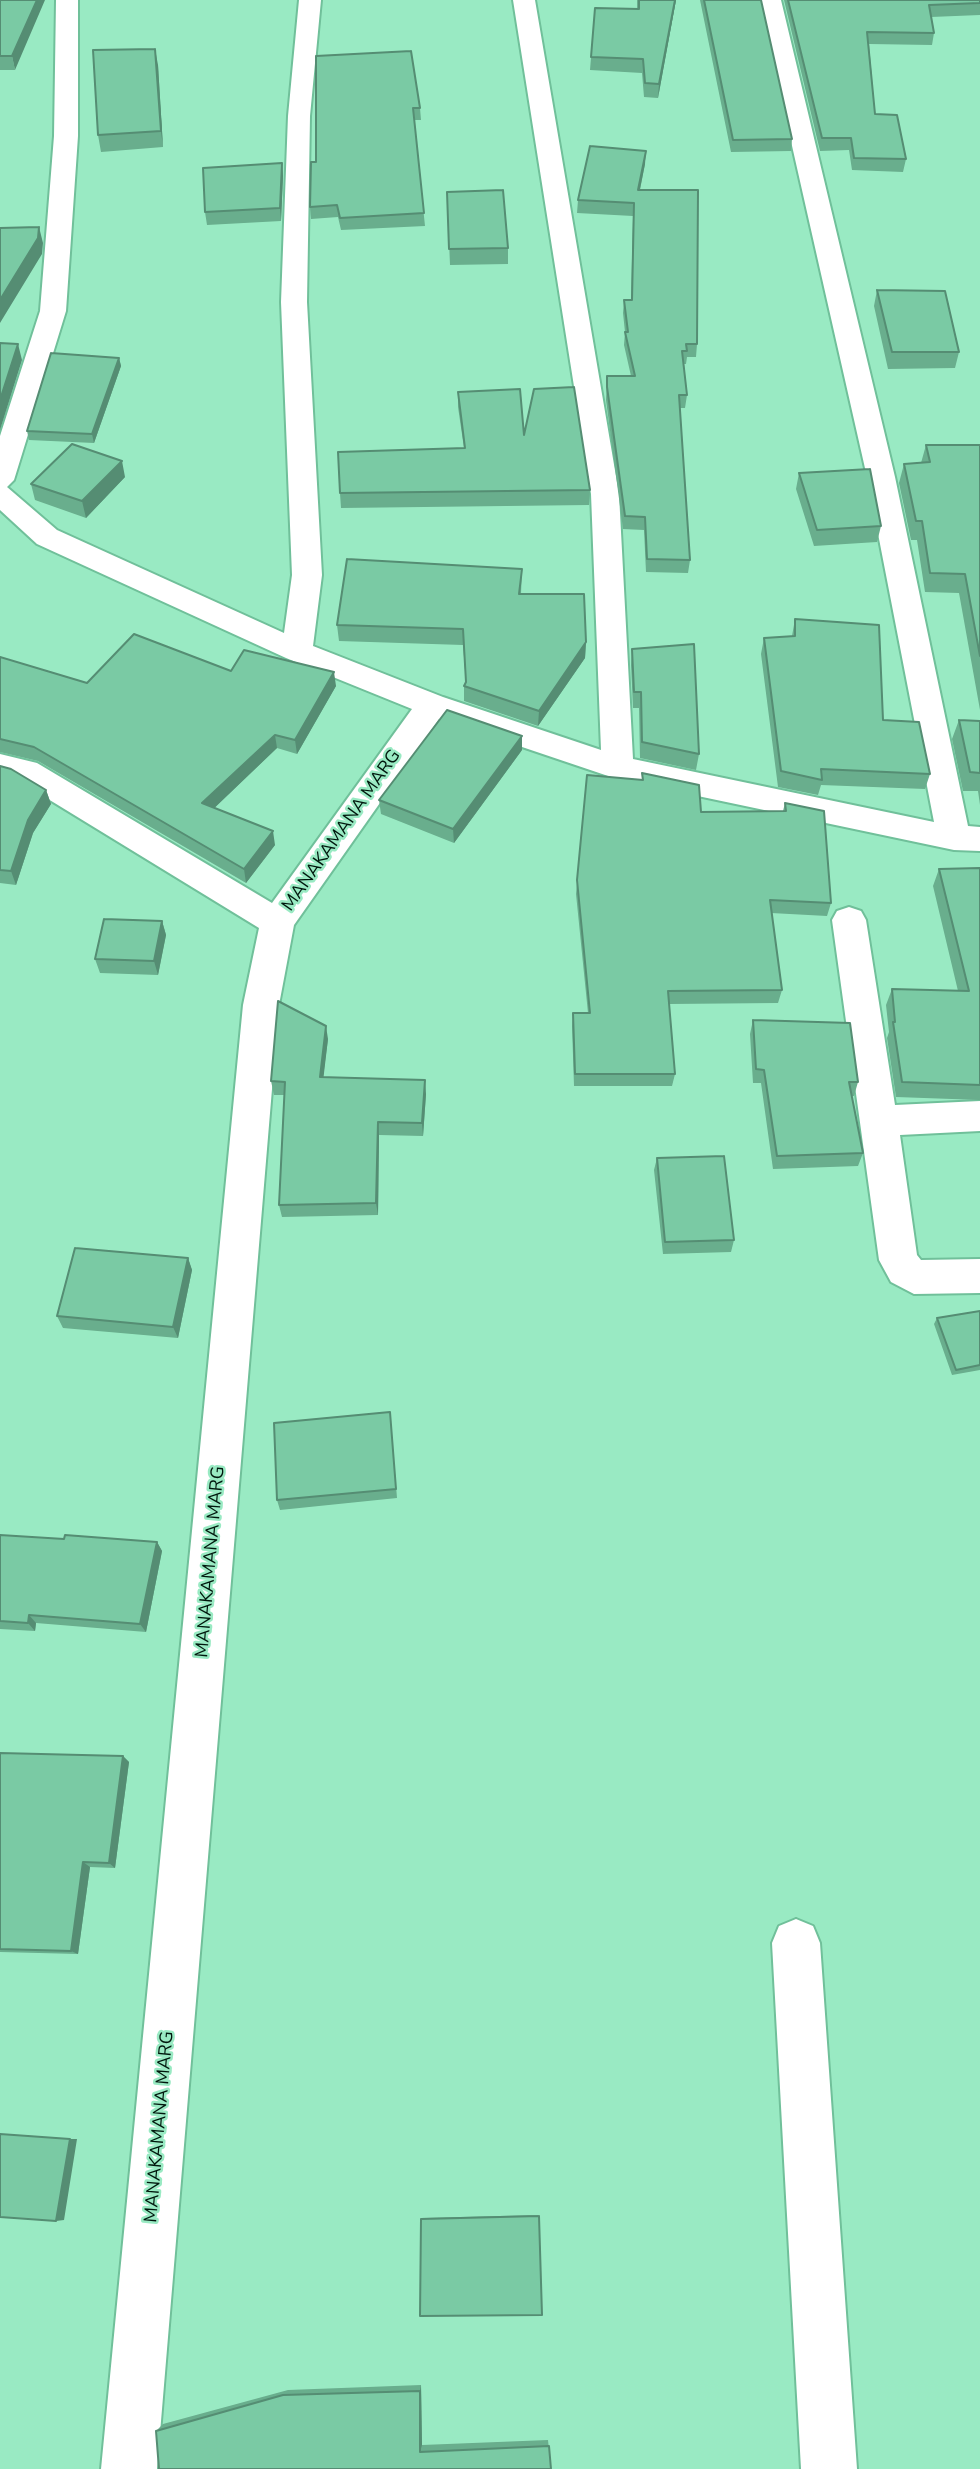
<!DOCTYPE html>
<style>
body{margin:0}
canvas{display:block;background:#99eac3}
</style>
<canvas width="980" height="2469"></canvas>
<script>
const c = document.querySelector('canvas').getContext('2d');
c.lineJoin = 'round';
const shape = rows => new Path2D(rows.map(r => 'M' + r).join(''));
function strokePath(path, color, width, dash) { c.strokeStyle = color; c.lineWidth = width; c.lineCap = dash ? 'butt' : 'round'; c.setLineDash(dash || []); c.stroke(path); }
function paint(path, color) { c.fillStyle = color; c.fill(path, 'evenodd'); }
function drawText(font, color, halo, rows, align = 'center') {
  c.font = font + ' "Nunito Sans",sans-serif'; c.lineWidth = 5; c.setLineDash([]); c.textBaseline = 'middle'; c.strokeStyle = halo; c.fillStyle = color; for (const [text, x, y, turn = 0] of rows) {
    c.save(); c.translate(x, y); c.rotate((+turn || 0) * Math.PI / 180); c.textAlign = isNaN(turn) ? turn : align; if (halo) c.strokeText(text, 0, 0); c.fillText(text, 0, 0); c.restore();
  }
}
const minor = shape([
 [56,0,78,0,78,136,66,311,14,480,7,487,57,530,284,633,292,575,281,302,288,116,299,0,321,0,310,116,307,302,322,575,313,646,443,697,601,750,591,494,513,0,535,0,619,494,633,759,934,822,867,477,759,0,781,0,895,477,968,826,980,827,980,851,954,850,617,779,439,719,294,925,279,1005,157,2469,101,2469,243,1005,259,928,17,780,0,776,0,754,37,763,272,903,412,709,286,658,37,544,0,510,0,436,40,311,54,136,56,0],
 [849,907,861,911,866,920,895,1105,980,1101,980,1131,900,1135,917,1255,921,1260,980,1259,980,1293,914,1294,891,1282,879,1260,832,920,837,911,849,907],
 [796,1919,813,1926,820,1943,857,2469,801,2469,772,1943,779,1926,796,1919]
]);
const wall = shape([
 [0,0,15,70,0,70],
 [637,0,676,0,658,98,644,97,642,73,590,70,595,8,637,9],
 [700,0,761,0,792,139,791,151,731,152],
 [784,0,980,0,980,15,931,17,934,33,932,45,869,44,875,114,906,159,903,172,852,170,849,150,820,151],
 [316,56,420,108,421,120,414,120,425,226,341,230,338,217,311,219,310,207,316,162],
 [158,65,163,147,101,152,98,135],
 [282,163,283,176,281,221,207,225,205,212],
 [645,164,640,190,697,344,696,357,687,357,686,364,684,364,687,395,685,408,680,408,690,560,688,573,646,572,644,530,623,529,606,400,607,376,631,376,624,345,625,332,623,313,624,300,631,300,633,216,577,213,578,200],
 [447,192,508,248,508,264,450,265],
 [877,290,959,352,955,368,888,369,874,306],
 [119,358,121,366,94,443,29,440,27,431],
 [458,392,524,435,590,490,589,505,341,508,340,493,464,448,458,407],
 [926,445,980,445,980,710,959,593,925,592,917,540,911,540,899,483,904,464,921,463],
 [799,473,881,526,877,542,814,546,796,489],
 [125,477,86,518,35,500,31,484],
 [522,569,521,594,586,642,585,658,538,726,464,701,464,686,466,683,463,645,339,641,337,625],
 [795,619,930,774,925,789,821,785,818,795,778,787,761,654,764,638,792,636],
 [632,649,699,754,696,770,640,758,639,708,633,708,631,665],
 [0,657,87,683,231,671,336,686,297,754,277,748,214,808,275,845,246,883,38,761,0,752],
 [959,720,980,721,980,805,978,791,963,791,952,739],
 [522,750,454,843,381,814,379,800],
 [0,766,46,790,51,804,33,833,16,885,0,883],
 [642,773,701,812,783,811,785,803,831,903,827,916,771,913,782,990,778,1003,669,1004,675,1074,672,1086,574,1086,572,1026,573,1013,588,1013,576,894,587,775,642,780],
 [980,868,980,1100,896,1097,887,1038,889,1032,886,1005,892,989,958,991,933,886,939,869],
 [162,921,166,935,158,975,100,973,95,959],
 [753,1020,858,1082,854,1096,852,1096,863,1153,858,1166,773,1169,761,1083,753,1083,750,1034],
 [328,1039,323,1077,426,1094,423,1136,379,1135,378,1215,282,1217,279,1205,285,1095,274,1095,271,1081],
 [657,1158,734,1240,731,1252,663,1254,654,1170],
 [188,1258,192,1270,178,1338,63,1328,57,1316],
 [980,1311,980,1370,952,1375,934,1324,937,1318],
 [390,1412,397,1498,280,1510,277,1500],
 [0,1535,64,1539,157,1542,162,1551,146,1632,36,1623,35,1631,0,1629],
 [0,1753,123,1756,129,1762,115,1868,90,1867,78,1954,0,1952],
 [538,2215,539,2216,421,2219,422,2218],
 [421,2385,422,2445,548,2440,551,2469,156,2431,163,2424,288,2390]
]);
const shadedWall = shape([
 [37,0,45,0,15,70,12,56],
 [675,0,676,0,658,98,659,84],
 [155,49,158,65,163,147,161,131],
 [646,151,645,164,637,203,638,190],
 [282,163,283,176,281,221,280,208],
 [39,227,43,243,42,254,0,323,0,300],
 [18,344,22,360,0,430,0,400],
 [119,358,121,366,94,443,92,434],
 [122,461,125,477,86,518,82,501],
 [586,642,585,658,538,726,539,711],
 [334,672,336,686,297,754,295,740],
 [275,735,277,748,205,817,202,803],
 [522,736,522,750,454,843,453,829],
 [46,790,51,804,33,833,16,885,11,871,28,820],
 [273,831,275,845,246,883,244,869],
 [162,921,166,935,158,975,154,961],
 [326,1026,328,1039,322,1090,320,1077],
 [425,1080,426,1094,423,1136,422,1123],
 [378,1122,379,1135,378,1215,376,1203],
 [188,1258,192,1270,178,1338,173,1327],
 [157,1542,162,1551,146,1632,140,1624],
 [29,1615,36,1623,35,1631,28,1623],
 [123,1756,129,1762,115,1868,109,1863],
 [83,1862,90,1867,78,1954,71,1951],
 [70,2139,77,2139,64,2220,56,2221],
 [421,2385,422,2445,420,2452,420,2391]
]);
const building = shape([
 [0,0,37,0,12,56,0,56,0,0],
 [639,0,675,0,659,84,645,83,643,59,591,57,595,8,639,9,639,0],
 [704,0,761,0,792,139,733,140,704,0],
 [788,0,980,0,980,3,929,5,934,33,867,32,875,114,897,115,906,159,854,158,851,138,822,138,788,0],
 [155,49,161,131,98,135,93,50,155,49],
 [411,51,420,108,413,108,424,213,340,218,337,205,310,207,311,162,316,162,316,56,411,51],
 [590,146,646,151,638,190,698,190,697,344,686,344,687,351,682,351,687,395,679,395,690,560,647,559,645,517,625,516,607,387,607,376,635,376,625,332,628,332,624,300,632,300,634,203,578,200,590,146],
 [282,163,280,208,205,212,203,168,282,163],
 [503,190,508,248,449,249,447,192,503,190],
 [39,227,38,238,0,300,0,228,39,227],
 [877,290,945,291,959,352,892,352,877,290],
 [0,343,18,344,0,400,0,343],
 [51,353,119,358,92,434,27,431,51,353],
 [574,387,590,490,340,493,338,452,465,448,458,392,520,389,524,435,534,389,574,387],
 [72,444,122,461,82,501,31,484,72,444],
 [926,445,980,445,980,656,965,574,930,573,922,521,916,521,904,464,930,462,926,445],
 [870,469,881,526,817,530,799,473,870,469],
 [347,559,522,569,519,594,584,594,586,642,539,711,464,686,466,682,463,629,337,625,347,559],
 [795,619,879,625,883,720,919,722,930,774,821,769,822,780,781,771,764,638,795,636,795,619],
 [134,634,231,671,244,650,334,672,295,740,275,735,202,803,273,831,244,869,34,747,0,739,0,657,87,683,134,634],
 [694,644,699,754,642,742,641,692,634,692,632,649,694,644],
 [447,710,522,736,453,829,379,800,447,710],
 [959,720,980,721,980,773,970,772,959,720],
 [0,766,11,769,46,790,28,820,11,871,0,870,0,766],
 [642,773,699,785,701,812,786,811,785,803,824,811,831,903,770,900,782,990,668,991,675,1074,575,1074,573,1013,590,1013,577,880,587,775,643,780,642,773],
 [980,868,980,1085,902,1082,893,1022,895,1022,892,989,969,991,939,869,980,868],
 [104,919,162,921,154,961,95,959,104,919],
 [278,1001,326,1026,320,1077,425,1080,422,1123,378,1122,376,1203,279,1205,285,1082,271,1081,278,1001],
 [753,1020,850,1023,858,1082,849,1082,863,1153,777,1156,764,1070,756,1069,753,1020],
 [724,1156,734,1240,665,1242,657,1158,724,1156],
 [75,1248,188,1258,173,1327,57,1316,75,1248],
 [980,1311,980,1365,956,1370,937,1318,980,1311],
 [390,1412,396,1489,277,1500,274,1423,390,1412],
 [0,1535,64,1539,65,1535,157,1542,140,1624,29,1615,28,1623,0,1621,0,1535],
 [0,1753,123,1756,109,1863,83,1862,71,1951,0,1949,0,1753],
 [0,2134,70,2139,56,2221,0,2217,0,2134],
 [539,2216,542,2315,420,2316,421,2219,539,2216],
 [420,2391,420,2452,549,2446,551,2469,159,2469,156,2431,283,2395,420,2391]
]);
const streetNames = [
 ["MANAKAMANA MARG",342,831,-55],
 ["MANAKAMANA MARG",211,1562,-85],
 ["MANAKAMANA MARG",160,2127,-85]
];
strokePath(minor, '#70c09a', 4);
paint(minor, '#fff');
paint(wall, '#69ae8d');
paint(shadedWall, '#558d73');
paint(building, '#7acaa4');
strokePath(building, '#558d73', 2);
drawText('18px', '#00170d', '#99eac3', streetNames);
</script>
